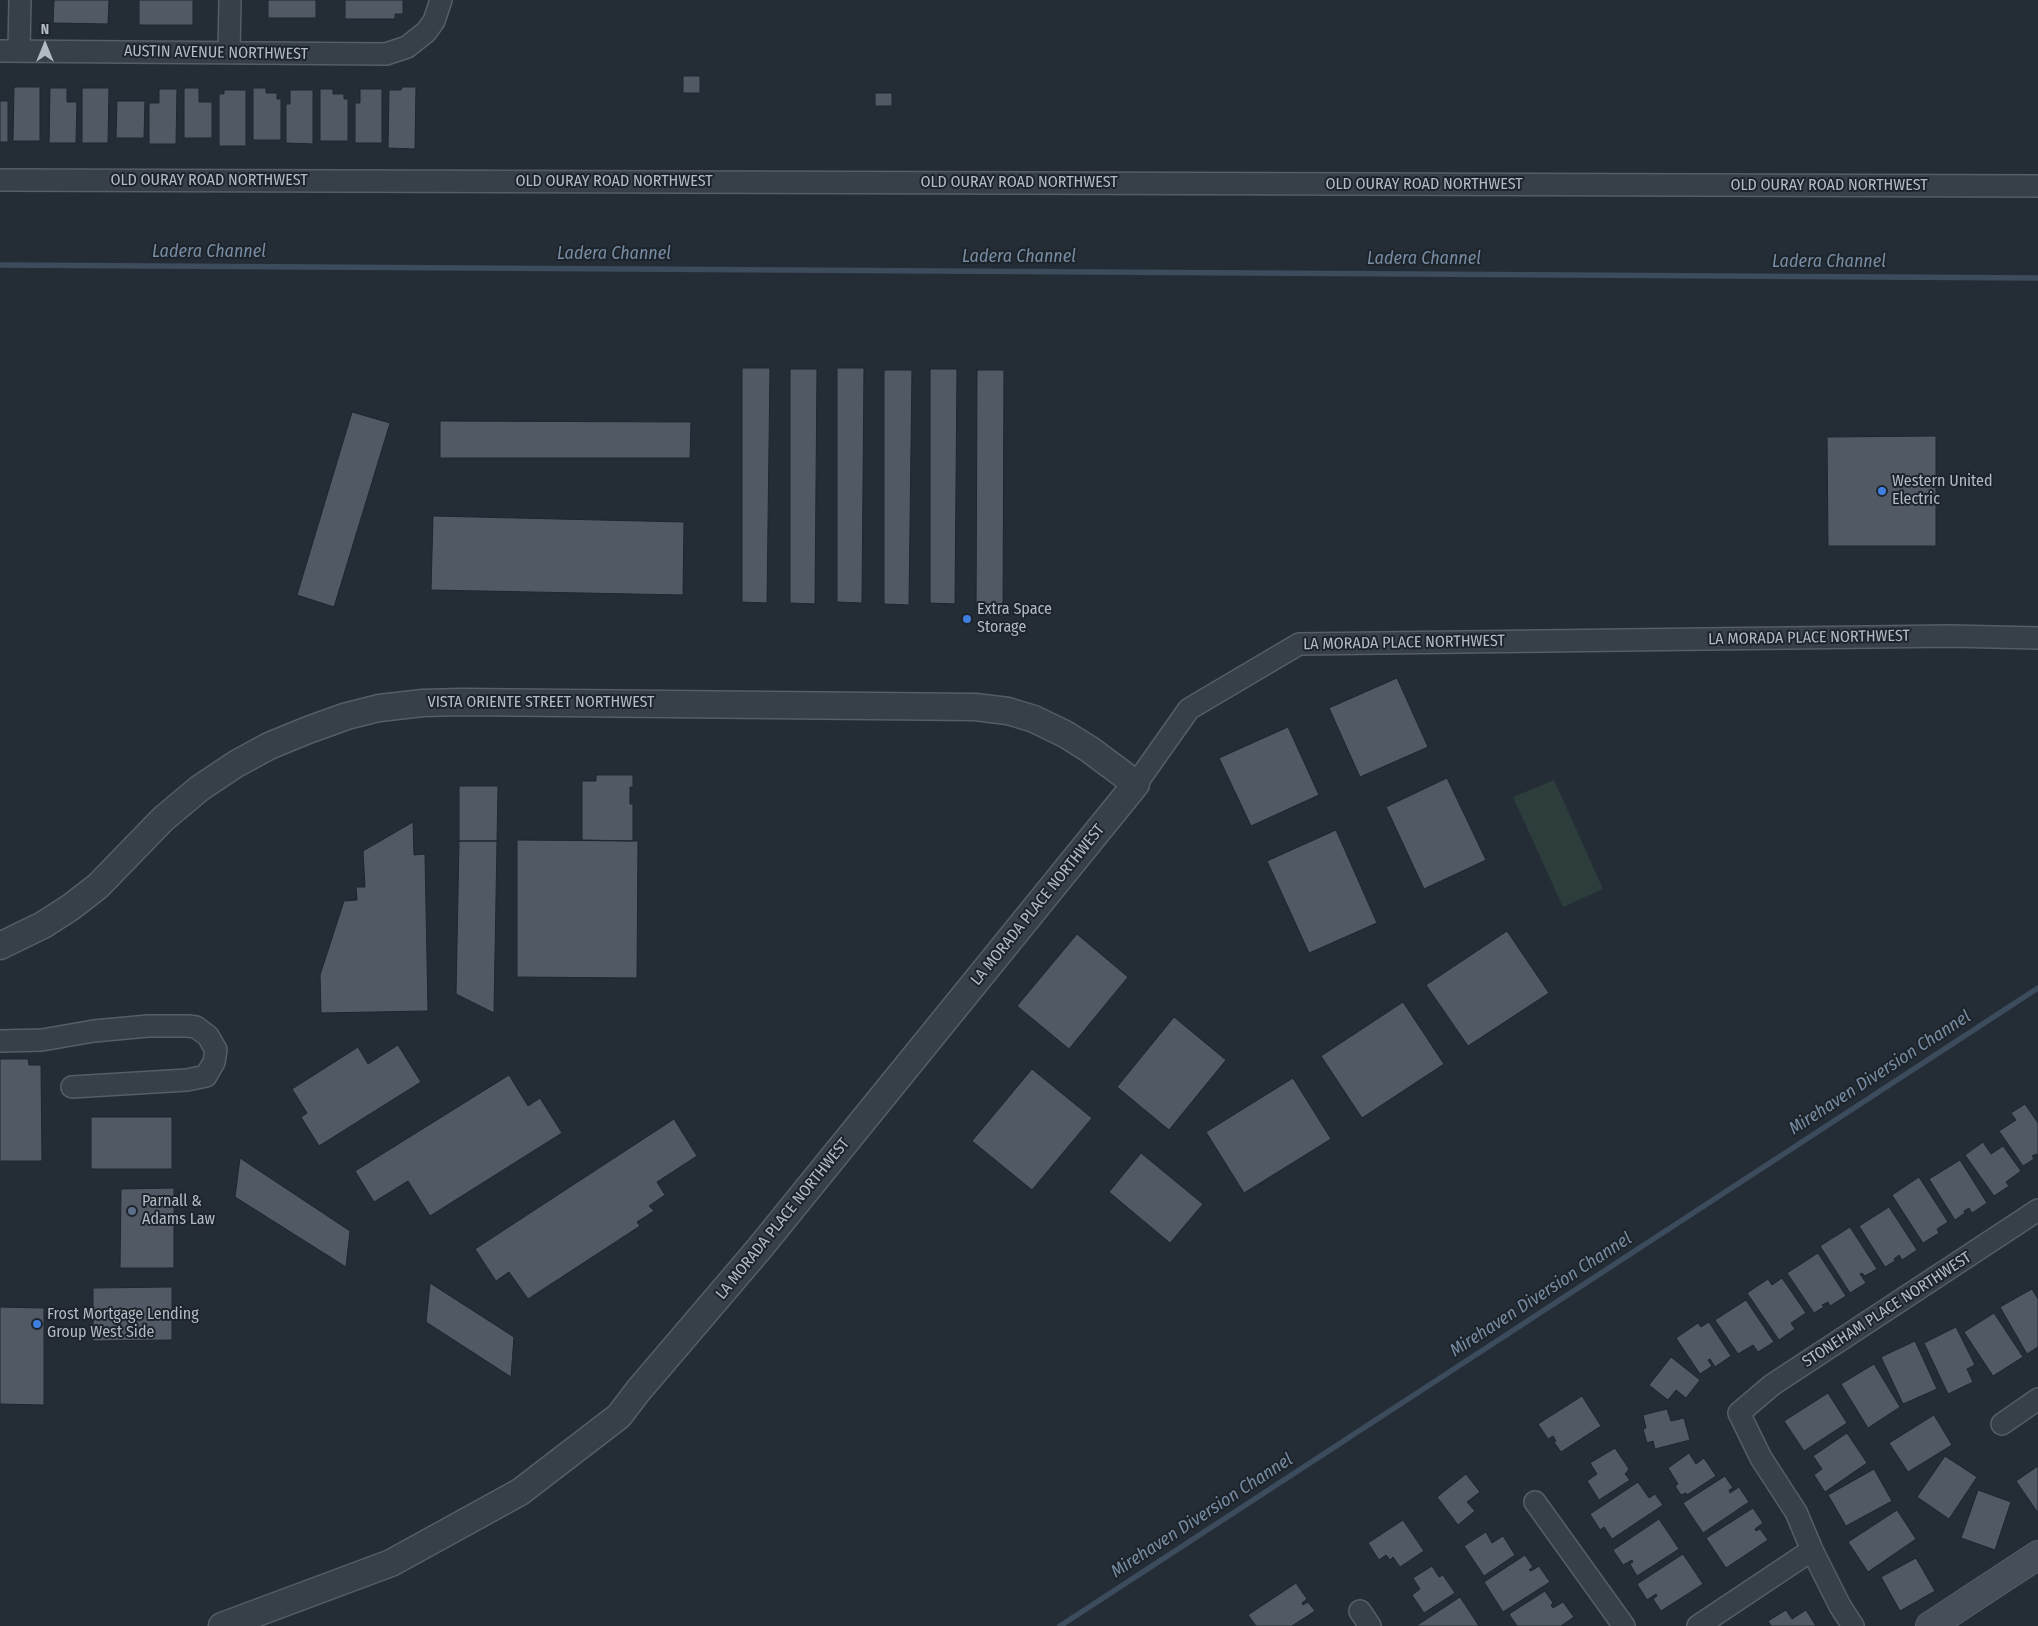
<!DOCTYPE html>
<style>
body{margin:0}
#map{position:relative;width:2038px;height:1626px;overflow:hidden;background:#242d36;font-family:"Fira Sans Condensed",sans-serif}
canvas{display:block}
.north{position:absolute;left:20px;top:20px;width:50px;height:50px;-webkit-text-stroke:4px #1d242b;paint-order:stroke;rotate:0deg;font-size:14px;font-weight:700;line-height:20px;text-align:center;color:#b2bac3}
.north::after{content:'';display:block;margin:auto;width:18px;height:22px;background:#b2bac3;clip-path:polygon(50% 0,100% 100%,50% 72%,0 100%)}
</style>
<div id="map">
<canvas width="2038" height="1626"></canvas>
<div class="north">N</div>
</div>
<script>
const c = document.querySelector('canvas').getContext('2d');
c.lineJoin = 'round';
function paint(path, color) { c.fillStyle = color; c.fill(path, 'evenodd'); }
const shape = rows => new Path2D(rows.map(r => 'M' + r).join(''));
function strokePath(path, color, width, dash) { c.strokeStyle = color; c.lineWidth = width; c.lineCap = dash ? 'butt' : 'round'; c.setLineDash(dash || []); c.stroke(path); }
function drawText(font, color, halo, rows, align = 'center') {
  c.font = font + ' "Fira Sans Condensed",sans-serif'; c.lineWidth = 4; c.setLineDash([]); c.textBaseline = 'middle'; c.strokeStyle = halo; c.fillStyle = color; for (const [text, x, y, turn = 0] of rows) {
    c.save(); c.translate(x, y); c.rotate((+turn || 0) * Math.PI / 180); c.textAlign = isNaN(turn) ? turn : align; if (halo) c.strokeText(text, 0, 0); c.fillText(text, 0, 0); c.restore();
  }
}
const green = shape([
 [1554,780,1603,889,1563,907,1513,797]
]);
const stream = shape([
 [0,265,2038,278],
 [1060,1626,2038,988]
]);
const building = shape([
 [54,0,109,0,108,24,53,23,54,0],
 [139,0,193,0,193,25,139,25,139,0],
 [268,0,316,0,316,18,268,18,268,0],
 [345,0,403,0,403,14,395,14,395,19,345,19,345,0],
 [683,76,700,76,700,93,683,93,683,76],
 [14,87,40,87,40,141,13,141,14,87],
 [402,87,416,87,415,149,388,148,389,90,401,90,402,87],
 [50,88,67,88,67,102,77,102,76,143,49,143,50,88],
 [82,88,109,88,108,143,82,143,82,88],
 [184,88,199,88,199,102,212,102,212,138,184,138,184,88],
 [253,88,266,88,266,93,277,93,277,99,281,99,281,140,253,140,253,88],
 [159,89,177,89,176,144,149,144,149,103,159,103,159,89],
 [320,89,333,89,333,94,344,94,344,99,348,99,348,141,320,141,320,89],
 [360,89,382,89,382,143,355,143,355,103,360,103,360,89],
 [224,90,246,90,246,146,219,146,219,94,224,94,224,90],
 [290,90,313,90,313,144,286,143,286,104,290,104,290,90],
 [875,93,892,93,892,106,875,106,875,93],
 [0,101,8,101,8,142,0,142,0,101],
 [117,101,145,101,144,138,116,138,117,101],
 [742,368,770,368,767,603,742,602,742,368],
 [837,368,864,368,862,603,837,602,837,368],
 [790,369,817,369,815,604,790,603,790,369],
 [930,369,957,369,955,604,930,603,930,369],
 [884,370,912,370,909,605,884,604,884,370],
 [977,370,1004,370,1003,616,976,616,977,370],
 [352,412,390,423,334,607,297,595,352,412],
 [440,421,691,422,690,458,440,458,440,421],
 [1936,436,1936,546,1828,546,1827,437,1936,436],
 [433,516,684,522,683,595,431,590,433,516],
 [1397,678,1428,747,1360,777,1329,708,1397,678],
 [1288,727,1319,795,1251,826,1219,758,1288,727],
 [596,775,633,775,633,787,630,787,630,804,633,804,633,841,582,840,582,781,596,781,596,775],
 [1447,778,1486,860,1424,889,1386,807,1447,778],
 [459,786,498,786,497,841,459,841,459,786],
 [413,822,414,855,425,854,428,1011,321,1013,320,975,344,901,357,900,356,887,365,887,363,851,413,822],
 [1336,830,1377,923,1309,953,1267,861,1336,830],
 [517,840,638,841,637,978,517,977,517,840],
 [459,841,497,841,494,1013,456,994,459,841],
 [1507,931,1549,993,1468,1046,1426,985,1507,931],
 [1077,934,1128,977,1069,1049,1017,1006,1077,934],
 [1403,1002,1444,1064,1362,1118,1321,1056,1403,1002],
 [1174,1017,1226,1060,1169,1130,1117,1087,1174,1017],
 [398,1045,421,1082,319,1146,301,1117,307,1113,292,1089,358,1047,368,1064,398,1045],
 [0,1059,28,1059,29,1065,41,1065,42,1161,0,1161,0,1059],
 [1032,1069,1092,1118,1032,1190,972,1141,1032,1069],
 [509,1075,528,1106,540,1098,562,1133,430,1216,408,1181,374,1202,355,1171,509,1075],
 [1293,1078,1331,1139,1244,1193,1206,1132,1293,1078],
 [2025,1104,2038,1123,2038,1156,2036,1154,2032,1156,2034,1159,2023,1166,1999,1131,2016,1120,2011,1113,2025,1104],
 [91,1117,172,1117,172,1169,91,1169,91,1117],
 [674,1119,697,1156,657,1182,665,1195,649,1206,654,1211,637,1222,640,1226,528,1299,509,1272,496,1281,475,1249,674,1119],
 [1983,1142,1991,1154,2003,1146,2021,1171,2006,1182,2009,1186,1994,1196,1965,1155,1983,1142],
 [1141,1153,1203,1204,1170,1243,1109,1192,1141,1153],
 [240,1158,350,1231,346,1267,235,1197,240,1158],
 [1960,1160,1987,1203,1972,1213,1969,1208,1964,1211,1965,1213,1955,1220,1929,1179,1960,1160],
 [1919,1177,1948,1222,1937,1229,1939,1233,1923,1243,1892,1195,1919,1177],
 [174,1188,174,1268,120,1268,121,1189,174,1188],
 [1889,1207,1917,1250,1902,1260,1899,1255,1894,1259,1895,1261,1885,1267,1859,1226,1889,1207],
 [1850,1227,1877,1269,1865,1276,1862,1273,1860,1274,1866,1283,1850,1293,1820,1246,1850,1227],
 [1818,1253,1846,1296,1830,1306,1828,1302,1822,1305,1824,1307,1814,1313,1787,1273,1818,1253],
 [1782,1278,1806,1313,1791,1323,1795,1329,1779,1340,1747,1293,1768,1279,1772,1285,1782,1278],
 [430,1283,514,1337,511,1377,426,1322,430,1283],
 [172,1287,172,1340,93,1341,93,1288,172,1287],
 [2032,1289,2038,1299,2038,1347,2027,1354,2000,1307,2032,1289],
 [1746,1300,1774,1342,1758,1352,1753,1345,1738,1354,1715,1320,1746,1300],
 [0,1307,44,1308,44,1405,0,1404,0,1307],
 [1994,1313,2023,1357,1993,1376,1964,1332,1994,1313],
 [1709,1322,1731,1356,1715,1367,1710,1359,1708,1360,1712,1366,1700,1374,1676,1338,1698,1323,1701,1327,1709,1322],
 [1956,1327,1975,1365,1967,1369,1973,1382,1948,1394,1924,1343,1956,1327],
 [1915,1341,1937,1389,1903,1404,1881,1357,1915,1341],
 [1671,1357,1700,1380,1686,1398,1676,1390,1668,1400,1649,1385,1671,1357],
 [1874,1364,1900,1407,1868,1428,1841,1384,1874,1364],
 [1828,1393,1847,1423,1804,1451,1784,1421,1828,1393],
 [1582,1396,1601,1426,1561,1452,1554,1442,1556,1441,1553,1436,1548,1439,1538,1424,1582,1396],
 [1667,1409,1671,1421,1684,1418,1690,1440,1655,1449,1653,1441,1647,1443,1643,1429,1646,1428,1643,1415,1667,1409],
 [1934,1415,1952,1445,1908,1472,1889,1443,1934,1415],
 [1847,1433,1867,1463,1825,1492,1814,1475,1822,1469,1813,1456,1847,1433],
 [1615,1448,1629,1469,1625,1474,1630,1480,1599,1500,1587,1481,1597,1474,1590,1463,1615,1448],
 [1689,1453,1696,1464,1704,1458,1716,1476,1687,1495,1686,1493,1681,1495,1675,1486,1678,1484,1668,1468,1689,1453],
 [1945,1456,1977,1477,1949,1519,1917,1497,1945,1456],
 [2038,1466,2038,1513,2016,1481,2038,1466],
 [1874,1469,1892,1501,1846,1526,1828,1495,1874,1469],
 [1466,1474,1480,1492,1467,1502,1475,1511,1458,1525,1437,1497,1466,1474],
 [1725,1476,1733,1488,1729,1490,1730,1493,1739,1487,1749,1502,1703,1533,1683,1503,1725,1476],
 [1638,1482,1649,1498,1655,1494,1663,1505,1612,1539,1604,1527,1600,1530,1590,1514,1638,1482],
 [1978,1490,2011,1502,1995,1550,1961,1538,1978,1490],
 [1753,1508,1763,1523,1755,1529,1756,1531,1760,1529,1768,1540,1726,1568,1706,1538,1753,1508],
 [1897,1510,1916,1539,1868,1572,1848,1542,1897,1510],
 [1659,1519,1679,1549,1637,1576,1630,1564,1633,1562,1632,1560,1623,1565,1613,1550,1659,1519],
 [1403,1520,1424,1551,1400,1567,1393,1557,1390,1560,1386,1555,1379,1560,1368,1543,1403,1520],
 [1486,1532,1492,1543,1503,1536,1515,1555,1484,1576,1464,1546,1486,1532],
 [1683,1554,1703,1584,1661,1611,1653,1599,1657,1596,1656,1594,1647,1600,1637,1584,1683,1554],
 [1525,1555,1533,1567,1529,1570,1531,1571,1539,1566,1550,1582,1503,1612,1484,1582,1525,1555],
 [1916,1558,1935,1591,1900,1611,1881,1577,1916,1558],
 [1432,1566,1439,1577,1443,1575,1455,1593,1424,1613,1412,1595,1420,1589,1413,1578,1432,1566],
 [1296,1583,1307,1599,1302,1603,1303,1605,1308,1602,1315,1611,1292,1626,1256,1626,1248,1615,1296,1583],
 [1545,1591,1553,1603,1551,1605,1553,1608,1563,1602,1574,1617,1561,1626,1517,1626,1509,1614,1545,1591],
 [1460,1597,1479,1626,1416,1626,1460,1597],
 [1786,1610,1792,1619,1806,1610,1816,1626,1771,1626,1768,1621,1786,1610]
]);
const minor = shape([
 [0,51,386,54,407,47,426,32,434,21,441,0],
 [19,51,20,0],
 [229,53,230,0],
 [0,180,2038,186],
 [1136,784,1189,709,1299,644,1950,636,2038,638],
 [0,1041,42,1040,94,1031,148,1026,188,1026,196,1027,208,1036,216,1050,214,1062,206,1076,187,1080,72,1087],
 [2002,1424,2038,1399],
 [1535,1502,1624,1626],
 [1360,1611,1370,1626],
 [1698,1626,1812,1550],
 [1853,1626,1840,1606,1812,1550,1796,1512,1761,1458,1739,1413,1772,1385,2038,1210]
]);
const tertiary = shape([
 [0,946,43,925,71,907,98,886,163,819,200,788,236,764,269,746,308,730,347,716,379,708,423,703,462,702,975,707,1008,711,1034,719,1065,734,1089,749,1136,784,759,1249,638,1391,619,1416,520,1492,391,1563,222,1626]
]);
const secondary = shape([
 [1930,1626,2038,1555]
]);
const markers = [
 [1882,491,5,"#3f7fe0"],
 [967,619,5,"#3f7fe0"],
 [132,1211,5,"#5c6f8a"],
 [37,1324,5,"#3f7fe0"]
];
const streetNames = [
 ["AUSTIN AVENUE NORTHWEST",216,53,1],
 ["OLD OURAY ROAD NORTHWEST",209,181],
 ["OLD OURAY ROAD NORTHWEST",614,182],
 ["OLD OURAY ROAD NORTHWEST",1019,183],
 ["OLD OURAY ROAD NORTHWEST",1424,185],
 ["OLD OURAY ROAD NORTHWEST",1829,186],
 ["LA MORADA PLACE NORTHWEST",1809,638,-1],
 ["LA MORADA PLACE NORTHWEST",1404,643,-1],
 ["VISTA ORIENTE STREET NORTHWEST",541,703],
 ["LA MORADA PLACE NORTHWEST",1038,905,-51],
 ["LA MORADA PLACE NORTHWEST",783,1219,-51],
 ["STONEHAM PLACE NORTHWEST",1887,1310,-33]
];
const poiNames = [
 ["Western United",1892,482],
 ["Electric",1892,500],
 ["Extra Space",977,610],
 ["Storage",977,628],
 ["Parnall &",142,1202],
 ["Adams Law",142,1220],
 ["Frost Mortgage Lending",47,1315],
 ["Group West Side",47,1333]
];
const waterNames = [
 ["Ladera Channel",209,252],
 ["Ladera Channel",614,254],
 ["Ladera Channel",1019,257],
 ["Ladera Channel",1424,259],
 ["Ladera Channel",1829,262],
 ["Mirehaven Diversion Channel",1880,1073,-33],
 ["Mirehaven Diversion Channel",1541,1295,-33],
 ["Mirehaven Diversion Channel",1202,1516,-33]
];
paint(green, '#2c3d3c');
strokePath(stream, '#3c4c5d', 5.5);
paint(building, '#505964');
strokePath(building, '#1f262e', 1);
strokePath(minor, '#555d65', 24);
strokePath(tertiary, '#555d65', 29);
strokePath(secondary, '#555d65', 30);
strokePath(minor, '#373f47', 21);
strokePath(tertiary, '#373f47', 26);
strokePath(secondary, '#464e59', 28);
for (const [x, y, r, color] of markers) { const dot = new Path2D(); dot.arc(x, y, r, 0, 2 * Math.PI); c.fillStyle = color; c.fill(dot); strokePath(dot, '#1d242b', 2); }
drawText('16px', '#b2bac3', '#1d242b', streetNames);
drawText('16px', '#b2bac3', '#1d242b', poiNames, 'left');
drawText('italic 18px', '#778ca2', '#1d242b', waterNames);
</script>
